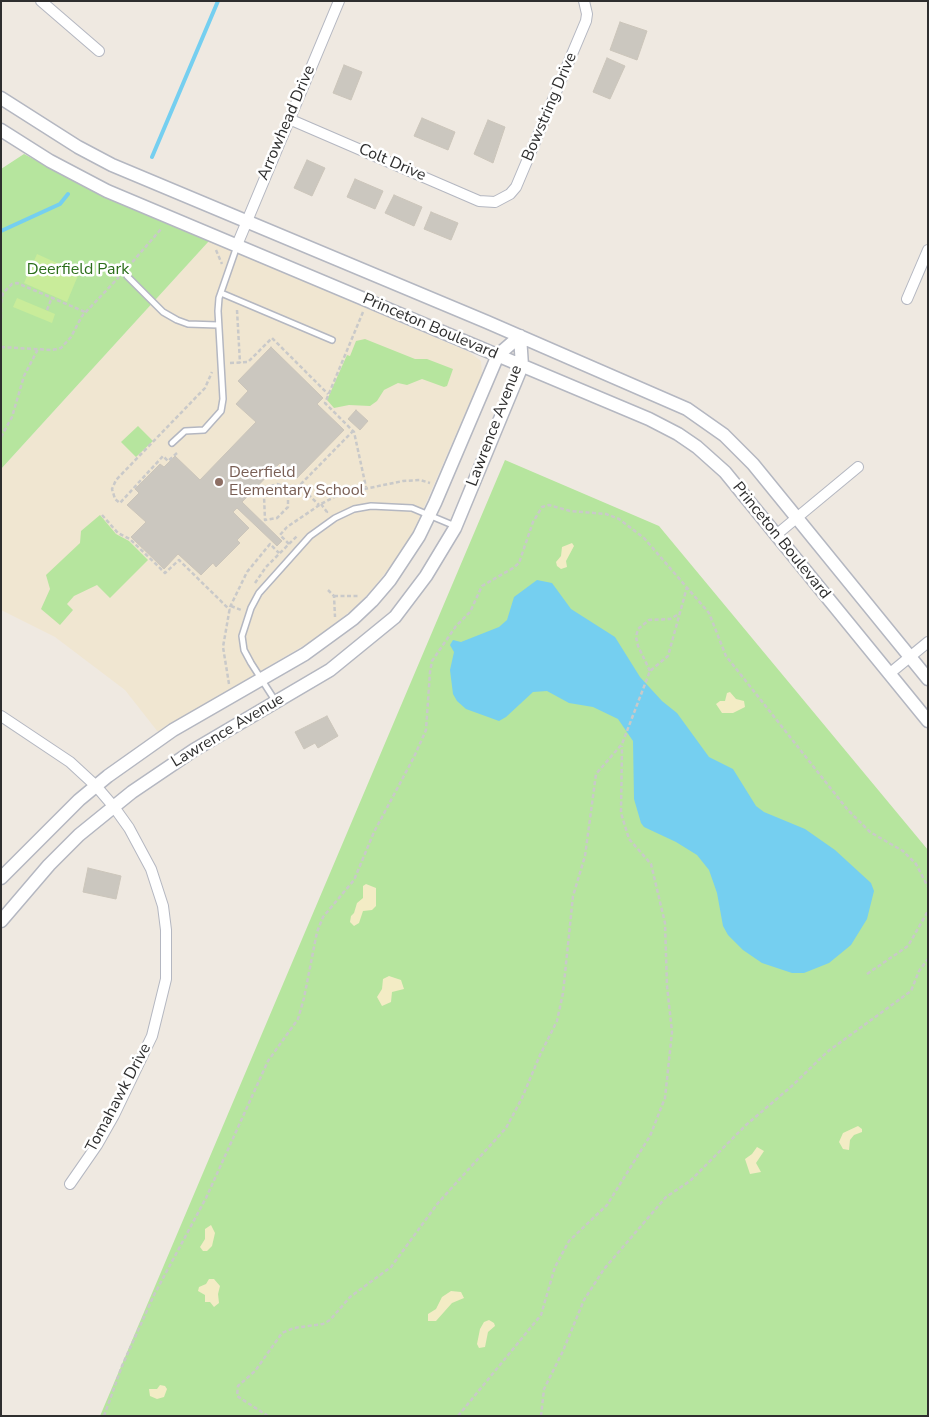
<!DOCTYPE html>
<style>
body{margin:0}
#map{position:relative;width:929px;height:1417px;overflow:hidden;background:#efe9e1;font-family:"Nunito Sans",sans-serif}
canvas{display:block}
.frame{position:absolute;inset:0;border:2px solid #2e2e2e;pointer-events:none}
</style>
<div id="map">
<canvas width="929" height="1417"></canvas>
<div class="frame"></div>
</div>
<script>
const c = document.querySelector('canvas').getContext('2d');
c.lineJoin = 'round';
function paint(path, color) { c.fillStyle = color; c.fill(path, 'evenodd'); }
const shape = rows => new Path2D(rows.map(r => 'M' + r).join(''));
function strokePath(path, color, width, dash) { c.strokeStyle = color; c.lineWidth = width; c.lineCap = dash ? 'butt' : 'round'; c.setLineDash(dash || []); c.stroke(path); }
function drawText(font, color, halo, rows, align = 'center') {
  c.font = font + ' "Nunito Sans",sans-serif'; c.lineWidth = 5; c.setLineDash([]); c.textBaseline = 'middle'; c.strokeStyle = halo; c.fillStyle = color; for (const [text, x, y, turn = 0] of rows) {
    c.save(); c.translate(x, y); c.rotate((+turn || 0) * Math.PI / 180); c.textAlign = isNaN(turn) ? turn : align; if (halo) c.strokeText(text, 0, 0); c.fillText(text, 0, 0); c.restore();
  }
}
const education = shape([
 [209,241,469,352,481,361,482,375,413,532,401,553,370,592,353,609,318,637,158,732,125,690,55,637,1,610,1,469]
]);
const green = shape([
 [24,154,110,199,209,241,1,469,1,169],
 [365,339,415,359,427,359,453,369,447,386,444,387,422,379,407,385,398,383,384,390,377,401,370,406,349,405,334,408,327,400,347,355,350,356,356,341],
 [138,426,153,441,136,457,121,442],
 [505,460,659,526,928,850,928,1416,100,1416],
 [100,515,116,534,129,541,148,560,110,598,97,585,74,596,67,604,73,610,60,625,41,609,50,589,46,575,80,543,81,531]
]);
const sand = shape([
 [572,543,574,546,566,561,567,567,561,569,557,566,556,562,561,556,562,547],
 [730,692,736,699,744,701,745,707,733,713,722,713,716,704,720,701,725,701,727,693],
 [366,884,376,888,376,906,372,910,363,911,359,923,354,926,350,922,351,916,354,913,357,903,363,898,363,886],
 [389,976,401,980,404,989,392,992,391,1002,382,1006,377,997,382,989,383,979],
 [858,1126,862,1129,862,1132,854,1135,850,1140,849,1150,843,1149,839,1142,843,1133],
 [757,1147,764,1151,756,1163,761,1172,750,1174,745,1159,752,1154],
 [211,1225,215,1233,212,1246,207,1251,203,1251,200,1247,205,1239,205,1229],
 [209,1279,214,1279,220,1286,218,1294,219,1303,214,1307,210,1302,205,1302,205,1295,198,1291,199,1287,206,1284],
 [451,1291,461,1292,464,1298,452,1303,436,1321,428,1321,428,1314,436,1309,442,1297],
 [489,1320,494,1323,495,1326,488,1332,485,1347,479,1348,477,1344,480,1329,484,1322],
 [160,1385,165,1386,167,1389,164,1397,157,1399,150,1396,149,1389,157,1389]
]);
const pitch = shape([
 [37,254,79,273,67,302,24,283],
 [17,298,55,314,52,323,13,307]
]);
const water = shape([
 [537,580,552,583,571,609,615,637,640,677,662,701,677,713,709,757,733,769,756,806,764,812,805,829,835,850,871,883,874,891,867,919,851,945,829,963,804,973,792,973,762,963,743,950,728,935,723,926,717,893,709,870,697,855,676,842,644,827,641,823,634,799,633,741,618,719,593,707,569,703,547,691,533,692,506,717,499,721,466,709,457,701,453,694,450,670,454,652,450,645,453,640,461,642,499,627,507,620,514,597]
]);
const stream = shape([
 [152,157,218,1],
 [1,231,60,204,68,194]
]);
const building = shape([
 [620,22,647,31,637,60,610,50,620,22],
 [607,58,625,66,610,99,593,92,607,58],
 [344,65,362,72,351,100,333,93,344,65],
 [422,118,455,132,448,150,414,136,422,118],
 [488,120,505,127,493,163,474,154,488,120],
 [307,160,325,168,312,196,294,188,307,160],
 [355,179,383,191,375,209,347,197,355,179],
 [394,195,422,207,414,226,385,213,394,195],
 [431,212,458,223,451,240,424,229,431,212],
 [271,347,323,398,317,404,344,430,297,478,280,463,242,502,282,541,277,546,237,508,233,512,249,528,237,540,240,543,216,567,213,563,201,575,178,554,164,569,131,537,146,522,127,505,139,493,135,489,160,464,164,467,175,456,200,480,256,422,236,404,248,391,238,381,271,347],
 [356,410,368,421,360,430,348,419,356,410],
 [327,716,338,736,318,748,315,743,304,749,295,732,327,716],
 [88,868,121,876,116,899,83,892,88,868]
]);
const path = shape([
 [216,250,222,264],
 [128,267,162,228],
 [1,303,3,293,12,284,17,283,85,312],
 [1,308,1,321],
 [47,310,52,297],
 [237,310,240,363],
 [363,312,325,403,354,432,366,487],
 [1,347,52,350,61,348,71,337,82,316,119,277],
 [230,363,248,362,272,338,328,394],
 [1,437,12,417,24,376,38,349],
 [177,453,168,461,163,456,120,503,115,499,112,489,116,480,205,388,212,372],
 [299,485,319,505],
 [288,487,288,507,277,518,265,520,264,496,268,487,277,484,293,489,298,487,353,431],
 [321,504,327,512,325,513],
 [102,515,118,533,130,539,165,573,179,560,230,610],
 [289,544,280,535,287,527,321,504,340,494,403,481,420,480,430,483],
 [255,583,266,567,298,535],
 [328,590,334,596,335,617],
 [334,596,360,596],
 [231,606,241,610],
 [650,671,638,646,636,637,638,629,649,620,670,619,679,614],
 [229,684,223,647,230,607,247,572,270,544,279,553],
 [867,974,908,946,928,911],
 [104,1416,122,1366,154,1295,206,1198,268,1061,298,1019,304,998,317,932,323,917,354,880,374,832,414,757,426,730,430,672,432,661,456,626,470,612,482,586,513,568,519,563,533,522,542,507,549,505,570,511,606,514,619,519,644,538,709,613,726,656,847,809,870,832,903,851,916,864,928,887],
 [268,1416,237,1396,238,1386,255,1371,282,1333,294,1328,323,1324,330,1320,350,1297,391,1267,438,1203,506,1128,522,1098,540,1055,557,1021,563,993,573,896,585,856,596,774,622,744,650,671,668,656,687,587],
 [458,1416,541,1315,555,1267,569,1241,607,1205,650,1136,665,1098,672,1032,667,986,665,923,651,864,629,839,621,813,622,746],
 [541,1416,544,1389,563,1351,584,1300,604,1269,666,1197,690,1181,746,1125,793,1085,827,1052,911,991,919,971,928,959]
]);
const service = shape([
 [127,276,163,312,177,320,188,324,218,325],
 [221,293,332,340],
 [172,443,185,431,204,430,221,411,223,399,218,311,219,298,237,246],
 [276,702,251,663,244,650,242,636,251,608,259,593,310,536,335,518,354,509,371,506,412,508,455,526]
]);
const minor = shape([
 [41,1,99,51],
 [289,119,479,201,495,202,510,194,516,187,586,21,587,14,584,1],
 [237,245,339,1],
 [907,299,928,250],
 [776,535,858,467],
 [889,674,928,642],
 [1,716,70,762,96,786,114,807,129,828,151,869,163,906,166,930,166,979,152,1036,114,1115,97,1145,70,1184]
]);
const tertiary = shape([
 [1,98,78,147,112,165,487,322,687,409,724,435,753,464,928,679],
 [1,130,50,161,107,191,649,419,678,434,697,447,725,472,928,721],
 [1,878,79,800,108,776,173,730,305,654,353,619,372,601,390,580,419,536,435,503,498,355,520,336],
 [1,921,49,865,79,835,132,792,194,750,330,670,395,617,426,576,455,528,522,366,520,336]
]);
const markers = [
 [219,482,5,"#8d6e63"]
];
const streetNames = [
 ["Bowstring Drive",550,107,-67],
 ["Arrowhead Drive",287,123,-67],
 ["Colt Drive",392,163,23],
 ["Princeton Boulevard",430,327,23],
 ["Lawrence Avenue",495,426,-69],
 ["Princeton Boulevard",781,541,51],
 ["Lawrence Avenue",228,731,-31],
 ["Tomahawk Drive",119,1098,-62]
];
const parkNames = [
 ["Deerfield Park",78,270]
];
const educationNames = [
 ["Deerfield",229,473],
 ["Elementary School",229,491]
];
paint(education, '#f0e6d1');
paint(green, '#b6e59e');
paint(sand, '#f3ecc5');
paint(pitch, '#c9ec9a');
paint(water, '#75cff0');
strokePath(stream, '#75cff0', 4);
paint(building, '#cbc7bf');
strokePath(building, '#cbc5ba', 1);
strokePath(service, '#b4b7c1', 8);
strokePath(minor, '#b4b7c1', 12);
strokePath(tertiary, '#b4b7c1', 15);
strokePath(path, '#c9c9c9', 2.5, [4, 2.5]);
strokePath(service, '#fff', 5);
strokePath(minor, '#fff', 10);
strokePath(tertiary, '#fff', 12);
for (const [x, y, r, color] of markers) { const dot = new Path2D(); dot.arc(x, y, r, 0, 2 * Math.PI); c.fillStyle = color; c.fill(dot); strokePath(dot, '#fff', 2); }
drawText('16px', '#2e2e2e', '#fff', streetNames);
drawText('16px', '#2c6e1b', '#fff', parkNames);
drawText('16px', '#785e54', '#fff', educationNames, 'left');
</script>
